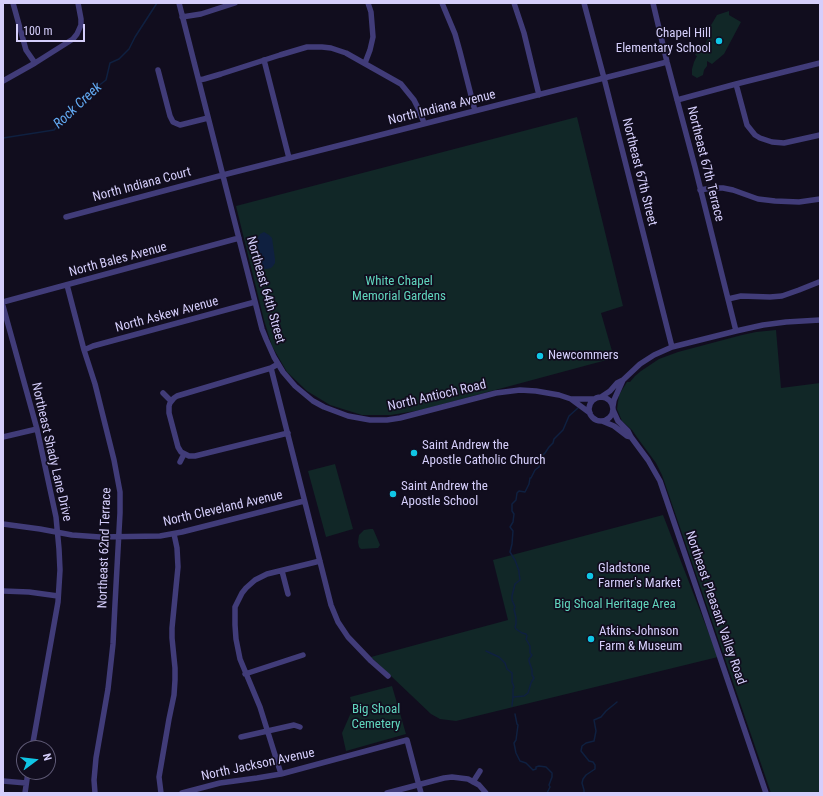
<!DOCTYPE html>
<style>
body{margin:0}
#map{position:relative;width:823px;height:796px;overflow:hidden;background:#110d1e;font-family:"Roboto Condensed",sans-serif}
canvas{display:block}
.frame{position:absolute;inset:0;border:4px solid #d5cefb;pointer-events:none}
.north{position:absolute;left:16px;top:740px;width:40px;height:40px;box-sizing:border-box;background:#110d1e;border:1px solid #5f5a76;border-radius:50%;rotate:75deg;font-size:11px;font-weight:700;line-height:16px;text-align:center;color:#d5cefb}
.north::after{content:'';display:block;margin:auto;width:14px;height:18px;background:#10c6e5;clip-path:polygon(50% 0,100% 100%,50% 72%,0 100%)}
.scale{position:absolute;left:16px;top:24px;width:69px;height:18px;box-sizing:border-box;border:2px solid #d5cefb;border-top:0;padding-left:5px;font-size:12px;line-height:14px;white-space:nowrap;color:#d5cefb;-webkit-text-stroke:3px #110d1e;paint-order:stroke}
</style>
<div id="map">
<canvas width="823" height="796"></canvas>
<div class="frame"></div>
<div class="north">N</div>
<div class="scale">100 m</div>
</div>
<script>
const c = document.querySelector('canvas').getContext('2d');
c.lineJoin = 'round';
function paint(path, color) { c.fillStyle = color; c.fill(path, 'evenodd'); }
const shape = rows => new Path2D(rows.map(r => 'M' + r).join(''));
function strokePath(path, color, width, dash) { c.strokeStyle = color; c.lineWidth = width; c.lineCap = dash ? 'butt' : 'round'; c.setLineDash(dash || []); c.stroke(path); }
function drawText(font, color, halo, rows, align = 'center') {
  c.font = font + ' "Roboto Condensed",sans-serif'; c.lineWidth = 3.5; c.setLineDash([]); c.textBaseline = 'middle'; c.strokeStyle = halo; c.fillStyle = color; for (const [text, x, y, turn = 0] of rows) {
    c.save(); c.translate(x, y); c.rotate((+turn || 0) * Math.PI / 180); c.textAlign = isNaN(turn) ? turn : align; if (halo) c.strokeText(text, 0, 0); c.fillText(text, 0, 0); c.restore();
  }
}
const green = shape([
 [729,11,729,15,741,22,724,54,712,64,707,61,707,66,704,70,703,75,697,78,692,75,692,69,694,62,697,56,695,55,701,44,705,45,709,36,707,32,717,15],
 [577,117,623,306,601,313,614,358,421,410,391,415,362,415,330,405,307,391,287,372,272,346,264,320,236,206],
 [776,330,781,388,820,383,820,793,771,793,662,475,656,463,639,440,632,430,622,421,617,409,619,395,627,382,630,382,635,376,641,371,659,359,678,352,742,335,756,332],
 [335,464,353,529,326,537,308,471],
 [663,515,718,657,456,721,440,719,431,714,371,657,508,620,493,560],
 [370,529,373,529,374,531,380,545,378,548,361,549,359,547,358,542,359,535,364,530],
 [392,686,406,734,346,751,342,733,353,708,350,697]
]);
const water = shape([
 [264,232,269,235,272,238,275,259,275,263,273,266,271,268,266,269,263,269,258,266,254,259,254,248,257,239,260,234]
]);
const stream = shape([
 [3,138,54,130,81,100,88,98,93,90,106,80,110,63,119,59,129,49,135,37,157,3],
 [486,651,499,657,505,663,507,669,512,673,512,682,514,687,513,689,513,697],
 [512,706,513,697,524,696,528,693,531,683,532,681,534,678,532,675,532,670,529,661,529,659,532,655,530,653,530,646,526,639,527,636,526,634,522,633,516,629,515,627,516,624,516,618,514,609,515,607,512,600,512,596,515,584,520,580,519,573,519,571,515,560,510,552,512,544,513,531,510,527,513,522,514,514,512,511,512,504,516,500,517,493,519,491,525,492,529,484,530,478,531,478,535,470,539,467,542,456,545,453,549,447,553,443,554,439,563,430,569,416,578,408],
 [515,714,517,724,518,725,516,740,514,743,516,753,520,761,526,763,533,770,536,769,536,767,539,766,546,767,552,773,552,777,549,785,550,787,547,793],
 [584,793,584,790,582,783,583,779,586,775,595,769,595,765,593,762,589,761,581,751,582,746,586,743,594,741,596,731,594,720,601,717,606,711,617,702]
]);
const minor = shape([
 [13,3,26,50,35,63],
 [179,3,262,329,266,339,274,357,283,372,295,386,313,401,324,407,348,416,370,420,387,420,400,418,496,393,520,390,536,391,559,395,571,399,590,413],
 [442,3,455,34,460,52,475,111],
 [514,3,524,33,539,95],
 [584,3,604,78,672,347],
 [653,3,667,62,695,167,736,331],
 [182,17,201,14,235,3],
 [264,60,289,158],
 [365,63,370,50,373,37,371,12,368,3],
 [158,70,170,116,173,122,180,125,208,118],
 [199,80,204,79,221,74,280,55,307,47,322,47,331,48,346,53,401,84,414,100,419,110,424,123],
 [3,81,35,63,73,39,77,34,81,25,81,19,78,3],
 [736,84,747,125,755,135,760,138,772,142,784,143,820,135],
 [677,100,736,84,820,63],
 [700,190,712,188,723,188,733,190,758,199,775,201,799,202,820,199],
 [66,217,223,175,667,62],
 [67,285,84,350,95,384,114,460,120,492,120,513,115,604,113,644,108,689,96,758,94,780,95,793],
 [728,299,741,296,770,297,782,296,799,290,819,282],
 [3,302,239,238],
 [3,306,37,429,56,517,59,549,60,570,58,602,32,748],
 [84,350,93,346,255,302],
 [278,364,271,368,274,380,331,605,338,622,348,637,371,661,388,676],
 [271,368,177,396,174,398,170,403,169,406,169,413,178,447,181,452,189,456,195,456,288,433],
 [163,393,171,401],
 [601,397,610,391,617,383,623,380,640,364,654,355,672,347,736,331,763,325,786,322,820,320],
 '589 409a12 12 0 1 1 24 0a12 12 0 1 1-24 0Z',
 [571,399,594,399],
 [613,406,614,400,623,380],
 [613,410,618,421,628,431,631,437,648,460,660,481,766,793],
 [602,421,614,426,627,436,631,437],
 [3,437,37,429],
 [180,462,184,454],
 [3,524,40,529,72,535,100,537,160,536,182,532,304,501],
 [282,571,288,594],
 [3,591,29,592,58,596],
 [245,674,303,655],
 [241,737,294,725,300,727],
 [281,774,260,707,240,659,236,639,235,625,235,607,242,593,246,588,255,580,267,574,320,561],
 [3,781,26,783],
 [473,782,480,771],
 [25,793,28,772],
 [161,793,159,777,169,719,174,695,175,680,175,668,172,638,172,628,178,567,177,548,174,534],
 [182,793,220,783,257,778,281,774,407,740,421,793],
 [387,793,444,778,452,777,468,779,479,785,486,793]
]);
const markers = [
 [719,41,4,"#10c6e5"],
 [540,356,4,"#10c6e5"],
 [414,453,4,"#10c6e5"],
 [393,494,4,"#10c6e5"],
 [590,576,4,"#10c6e5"],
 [591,639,4,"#10c6e5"]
];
const poiNames = [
 ["Chapel Hill",711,34,"right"],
 ["Elementary School",711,49,"right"],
 ["Newcommers",548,356],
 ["Saint Andrew the",422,446],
 ["Apostle Catholic Church",422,461],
 ["Saint Andrew the",401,487],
 ["Apostle School",401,502],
 ["Gladstone",598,569],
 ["Farmer's Market",598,584],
 ["Atkins-Johnson",599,632],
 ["Farm & Museum",599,647]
];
const streetNames = [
 ["North Indiana Avenue",442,108,-14],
 ["Northeast 67th Terrace",705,164,76],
 ["Northeast 67th Street",639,172,76],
 ["North Indiana Court",142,185,-15],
 ["North Bales Avenue",118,260,-15],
 ["Northeast 64th Street",265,290,74],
 ["North Askew Avenue",167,315,-15],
 ["North Antioch Road",437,396,-13],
 ["Northeast Shady Lane Drive",51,452,77],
 ["North Cleveland Avenue",223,509,-13],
 ["Northeast 62nd Terrace",105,548,-88],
 ["Northeast Pleasant Valley Road",715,608,71],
 ["North Jackson Avenue",258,765,-12]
];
const parkNames = [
 ["White Chapel",399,282],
 ["Memorial Gardens",399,297],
 ["Big Shoal Heritage Area",615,605],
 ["Big Shoal",376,710],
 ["Cemetery",376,725]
];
const waterNames = [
 ["Rock Creek",78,106,-43]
];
paint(green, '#112727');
paint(water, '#0f2040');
strokePath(stream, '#0f2040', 1.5);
strokePath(minor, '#413c79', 5.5);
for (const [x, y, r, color] of markers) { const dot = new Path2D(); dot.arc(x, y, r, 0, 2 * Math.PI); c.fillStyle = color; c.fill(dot); strokePath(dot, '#110d1e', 1.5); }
drawText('13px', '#d5cefb', '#110d1e', poiNames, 'left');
drawText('13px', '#d5cefb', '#110d1e', streetNames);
drawText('13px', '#60d5bd', '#110d1e', parkNames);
drawText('italic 14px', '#63abf4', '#110d1e', waterNames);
</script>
